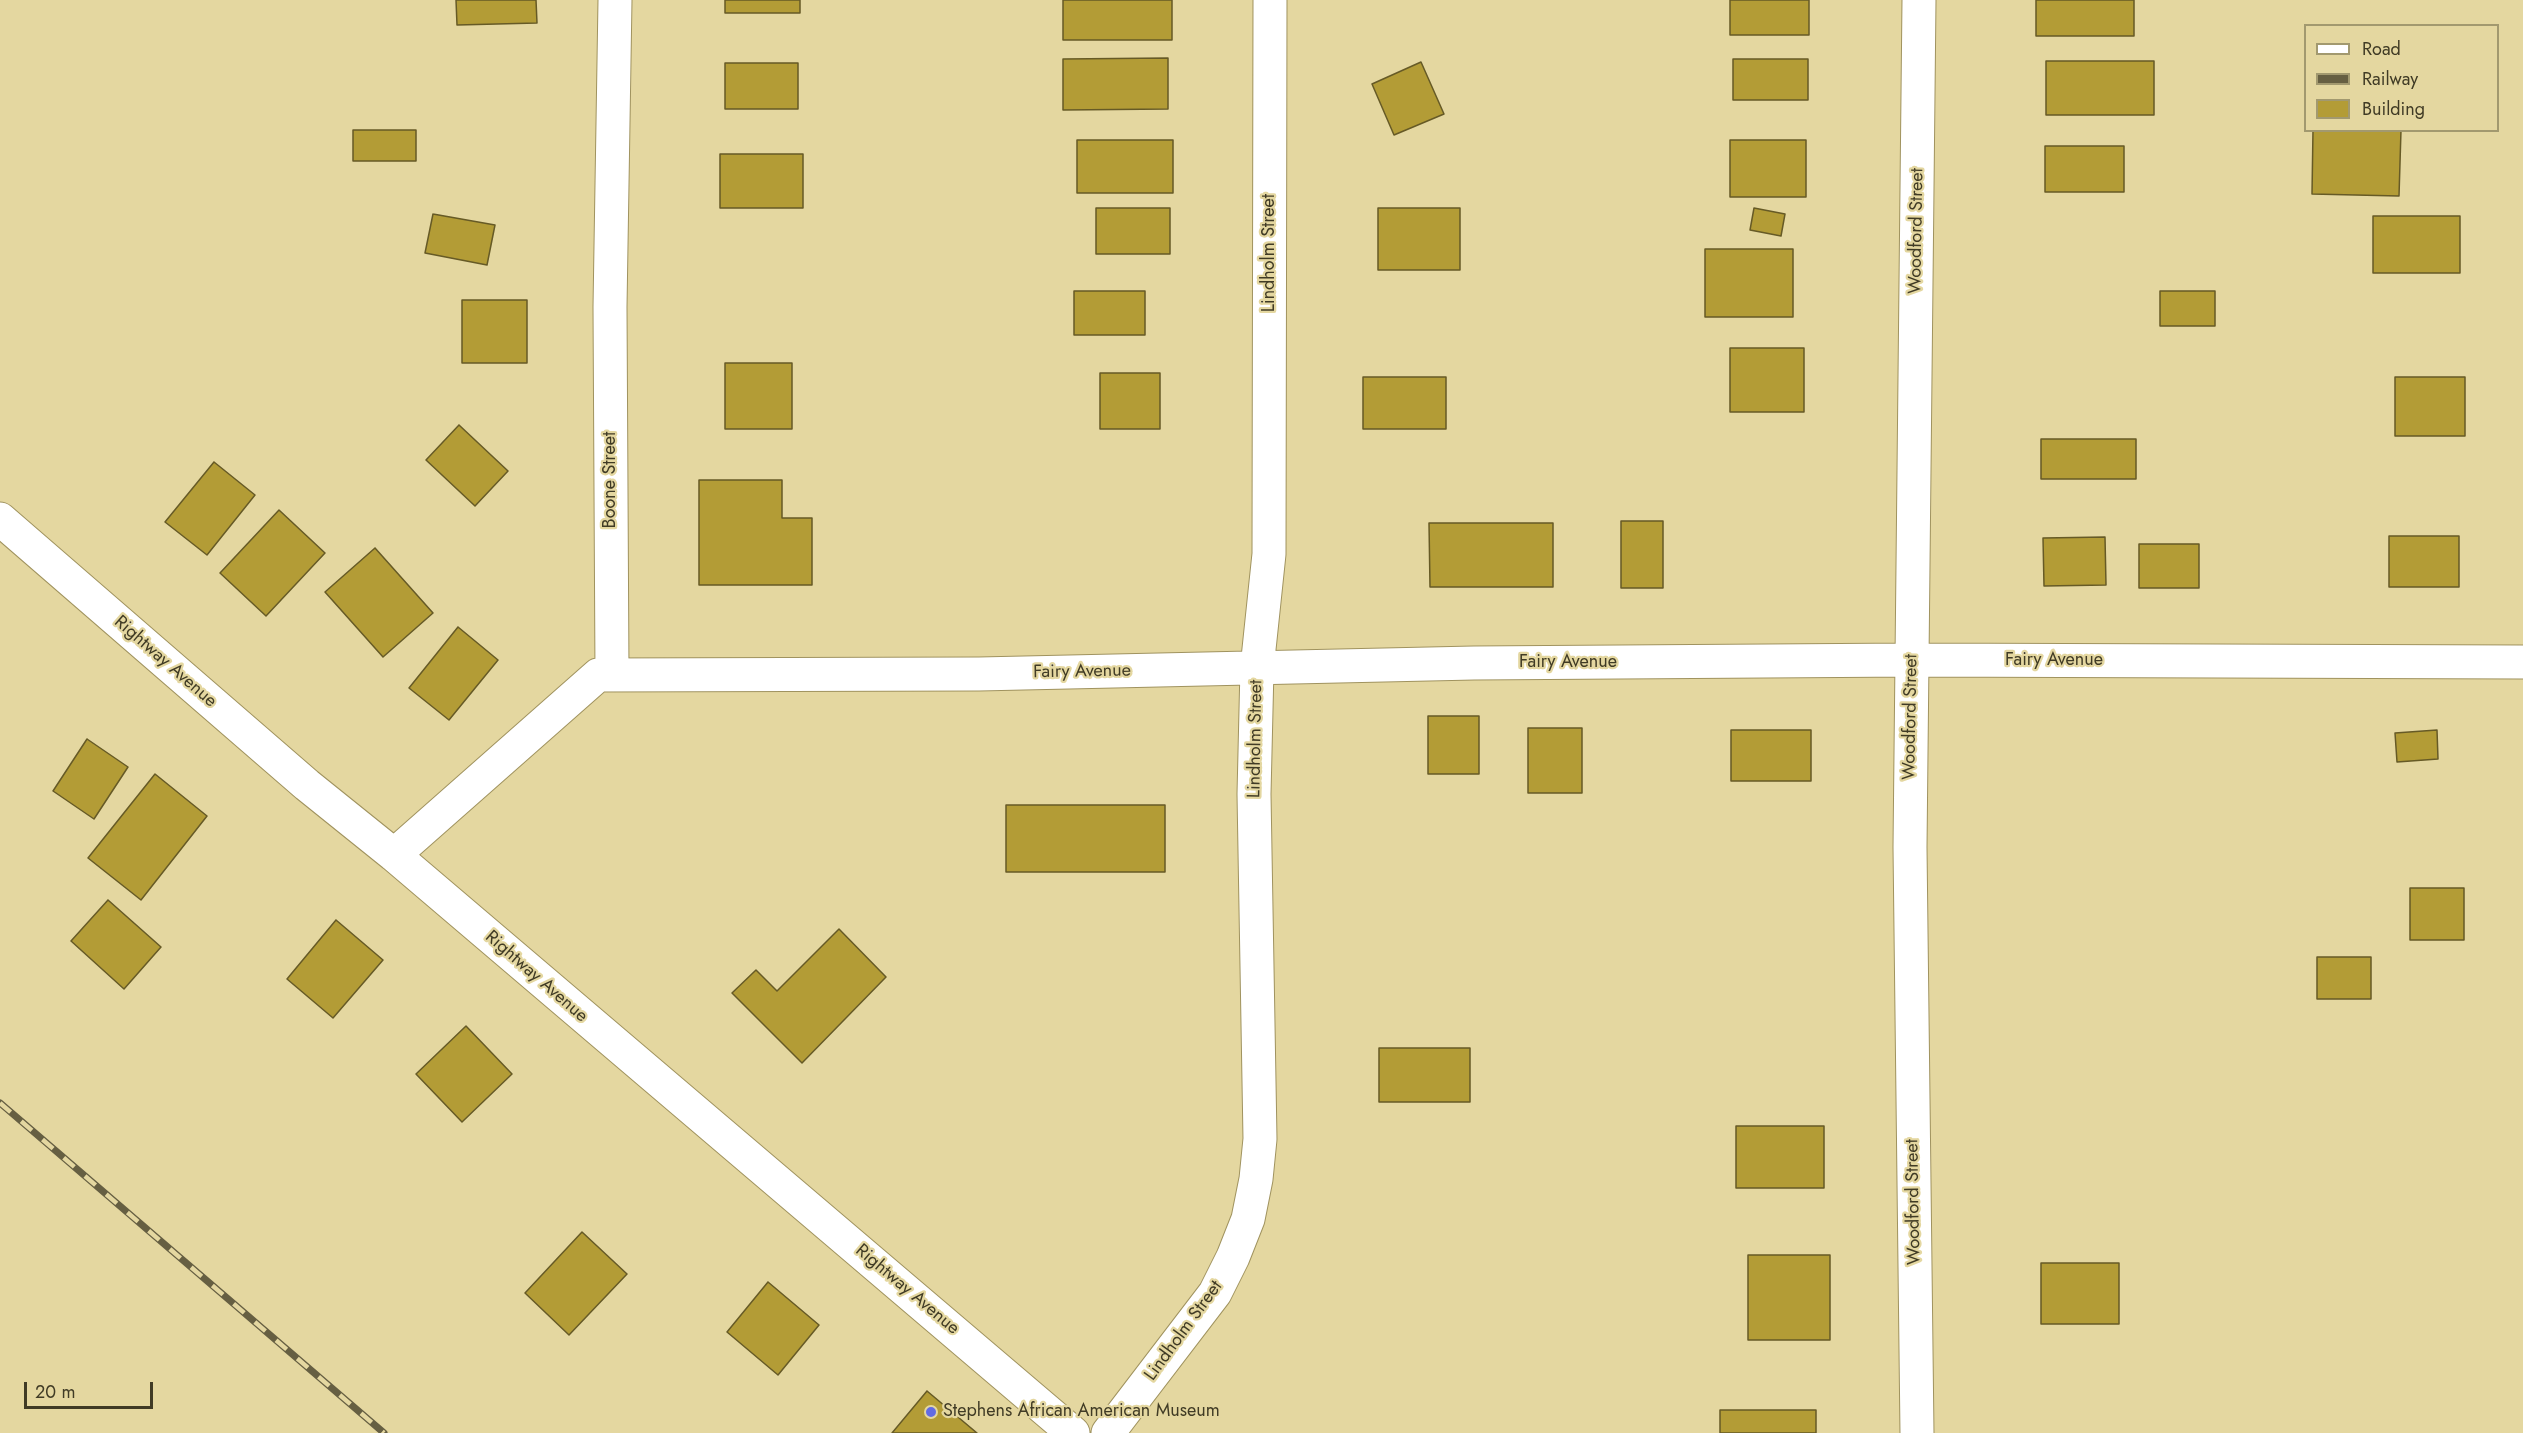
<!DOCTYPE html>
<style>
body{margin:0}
#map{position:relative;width:2523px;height:1433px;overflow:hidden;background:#e4d7a0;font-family:Jost,sans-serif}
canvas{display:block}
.legend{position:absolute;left:2304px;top:24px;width:195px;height:108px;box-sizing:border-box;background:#e4d7a0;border:2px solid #a2996f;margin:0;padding:8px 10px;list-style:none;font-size:18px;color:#403b25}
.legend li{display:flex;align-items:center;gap:12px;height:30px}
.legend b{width:30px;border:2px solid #a2996f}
.scale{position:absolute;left:24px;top:1382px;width:129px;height:27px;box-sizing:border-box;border:3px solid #403b25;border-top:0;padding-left:8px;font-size:18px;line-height:21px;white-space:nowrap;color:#403b25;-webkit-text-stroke:4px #e4d7a0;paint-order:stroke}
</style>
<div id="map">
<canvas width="2523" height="1433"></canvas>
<ul class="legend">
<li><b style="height:8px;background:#fff"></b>Road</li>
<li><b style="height:8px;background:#665f42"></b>Railway</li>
<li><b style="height:16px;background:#b39c36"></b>Building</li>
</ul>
<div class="scale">20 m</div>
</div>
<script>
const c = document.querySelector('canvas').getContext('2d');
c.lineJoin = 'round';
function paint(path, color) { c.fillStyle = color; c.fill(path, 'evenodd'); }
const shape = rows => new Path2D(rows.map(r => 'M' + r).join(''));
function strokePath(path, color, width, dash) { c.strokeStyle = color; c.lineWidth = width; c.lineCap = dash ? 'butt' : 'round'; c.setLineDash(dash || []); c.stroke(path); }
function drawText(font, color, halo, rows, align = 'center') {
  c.font = font + ' Jost,sans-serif'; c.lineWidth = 4.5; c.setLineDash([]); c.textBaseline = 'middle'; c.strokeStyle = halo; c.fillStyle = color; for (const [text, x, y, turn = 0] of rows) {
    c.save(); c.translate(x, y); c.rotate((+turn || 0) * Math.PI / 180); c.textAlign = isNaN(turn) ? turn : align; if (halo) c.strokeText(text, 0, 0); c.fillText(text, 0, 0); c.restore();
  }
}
const building = shape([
 [456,0,536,0,537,23,457,25,456,0],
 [725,0,800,0,800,13,725,13,725,0],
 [1063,0,1172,0,1172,40,1063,40,1063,0],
 [1730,0,1809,0,1809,35,1730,35,1730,0],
 [2036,0,2134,0,2134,36,2036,36,2036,0],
 [1168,58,1168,109,1063,110,1063,59,1168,58],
 [1733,59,1808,59,1808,100,1733,100,1733,59],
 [2046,61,2154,61,2154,115,2046,115,2046,61],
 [1421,62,1444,114,1394,135,1372,84,1421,62],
 [725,63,798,63,798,109,725,109,725,63],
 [353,130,416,130,416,161,353,161,353,130],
 [2313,130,2401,130,2399,196,2312,194,2313,130],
 [1077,140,1173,140,1173,193,1077,193,1077,140],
 [1730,140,1806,140,1806,197,1730,197,1730,140],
 [2045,146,2124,146,2124,192,2045,192,2045,146],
 [720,154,803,154,803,208,720,208,720,154],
 [1096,208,1170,208,1170,254,1096,254,1096,208],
 [1378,208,1460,208,1460,270,1378,270,1378,208],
 [1754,208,1785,214,1781,236,1750,230,1754,208],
 [433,214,495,225,487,265,425,253,433,214],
 [2373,216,2460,216,2460,273,2373,273,2373,216],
 [1705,249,1793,249,1793,317,1705,317,1705,249],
 [1074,291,1145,291,1145,335,1074,335,1074,291],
 [2160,291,2215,291,2215,326,2160,326,2160,291],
 [462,300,527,300,527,363,462,363,462,300],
 [1730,348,1804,348,1804,412,1730,412,1730,348],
 [725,363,792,363,792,429,725,429,725,363],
 [1100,373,1160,373,1160,429,1100,429,1100,373],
 [1363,377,1446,377,1446,429,1363,429,1363,377],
 [2395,377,2465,377,2465,436,2395,436,2395,377],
 [459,425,508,471,475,506,426,460,459,425],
 [2041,439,2136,439,2136,479,2041,479,2041,439],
 [214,462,255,495,207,555,165,522,214,462],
 [699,480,782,480,782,518,812,518,812,585,699,585,699,480],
 [279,510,325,553,266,616,220,573,279,510],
 [1621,521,1663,521,1663,588,1621,588,1621,521],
 [1429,523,1553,523,1553,587,1430,587,1429,523],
 [2389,536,2459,536,2459,587,2389,587,2389,536],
 [2105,537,2106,585,2044,586,2043,538,2105,537],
 [2139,544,2199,544,2199,588,2139,588,2139,544],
 [375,548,433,613,383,657,325,592,375,548],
 [458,627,498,660,449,720,409,688,458,627],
 [1428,716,1479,716,1479,774,1428,774,1428,716],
 [1528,728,1582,728,1582,793,1528,793,1528,728],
 [1731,730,1811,730,1811,781,1731,781,1731,730],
 [2437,730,2438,759,2397,762,2395,733,2437,730],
 [87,739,128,767,94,819,53,791,87,739],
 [155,774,207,816,141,900,88,858,155,774],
 [1006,805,1165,805,1165,872,1006,872,1006,805],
 [2410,888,2464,888,2464,940,2410,940,2410,888],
 [108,900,161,947,124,989,71,941,108,900],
 [336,920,383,960,333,1018,287,979,336,920],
 [839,929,886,977,802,1063,732,993,756,970,777,991,839,929],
 [2317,957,2371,957,2371,999,2317,999,2317,957],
 [466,1026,512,1074,462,1122,416,1074,466,1026],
 [1379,1048,1470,1048,1470,1102,1379,1102,1379,1048],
 [1736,1126,1824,1126,1824,1188,1736,1188,1736,1126],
 [582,1232,627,1274,569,1335,525,1293,582,1232],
 [1748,1255,1830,1255,1830,1340,1748,1340,1748,1255],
 [2041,1263,2119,1263,2119,1324,2041,1324,2041,1263],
 [768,1282,819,1325,778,1375,727,1332,768,1282],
 [927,1391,977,1433,892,1433,927,1391],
 [1720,1410,1816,1410,1816,1433,1720,1433,1720,1410]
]);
const street = shape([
 [0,519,307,785,394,855,1073,1433],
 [612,675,610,307,615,0],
 [394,855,598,675,979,674,1474,663,1912,660,2523,662],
 [1108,1433,1215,1293,1233,1257,1248,1219,1256,1179,1260,1139,1254,794,1257,668,1269,554,1270,0],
 [1917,1433,1910,847,1919,0]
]);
const rail = shape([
 [0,1103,384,1433]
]);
const markers = [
 [931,1412,6,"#626be3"]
];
const streetNames = [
 ["Woodford Street",1917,231,-89],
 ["Lindholm Street",1270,253,-90],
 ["Boone Street",611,480,-90],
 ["Fairy Avenue",2054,661],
 ["Rightway Avenue",165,662,41],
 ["Fairy Avenue",1568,663],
 ["Fairy Avenue",1082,672,-1],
 ["Woodford Street",1911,717,-89],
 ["Lindholm Street",1256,739,-89],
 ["Rightway Avenue",536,977,41],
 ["Woodford Street",1914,1202,-91],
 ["Rightway Avenue",907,1290,40],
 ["Lindholm Street",1184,1331,-54]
];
const poiNames = [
 ["Stephens African American Museum",943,1412]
];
paint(building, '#b39c36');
strokePath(building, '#665a26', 1.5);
strokePath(street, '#a0935f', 35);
strokePath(street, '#fff', 33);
strokePath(rail, '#665f42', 7);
strokePath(rail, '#e4d7a0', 4.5, [14]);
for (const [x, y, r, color] of markers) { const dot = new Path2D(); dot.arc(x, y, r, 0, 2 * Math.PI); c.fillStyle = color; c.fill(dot); strokePath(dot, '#e4d7a0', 2); }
drawText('18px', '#403b25', '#e4d7a0', streetNames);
drawText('18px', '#403b25', '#e4d7a0', poiNames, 'left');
</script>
